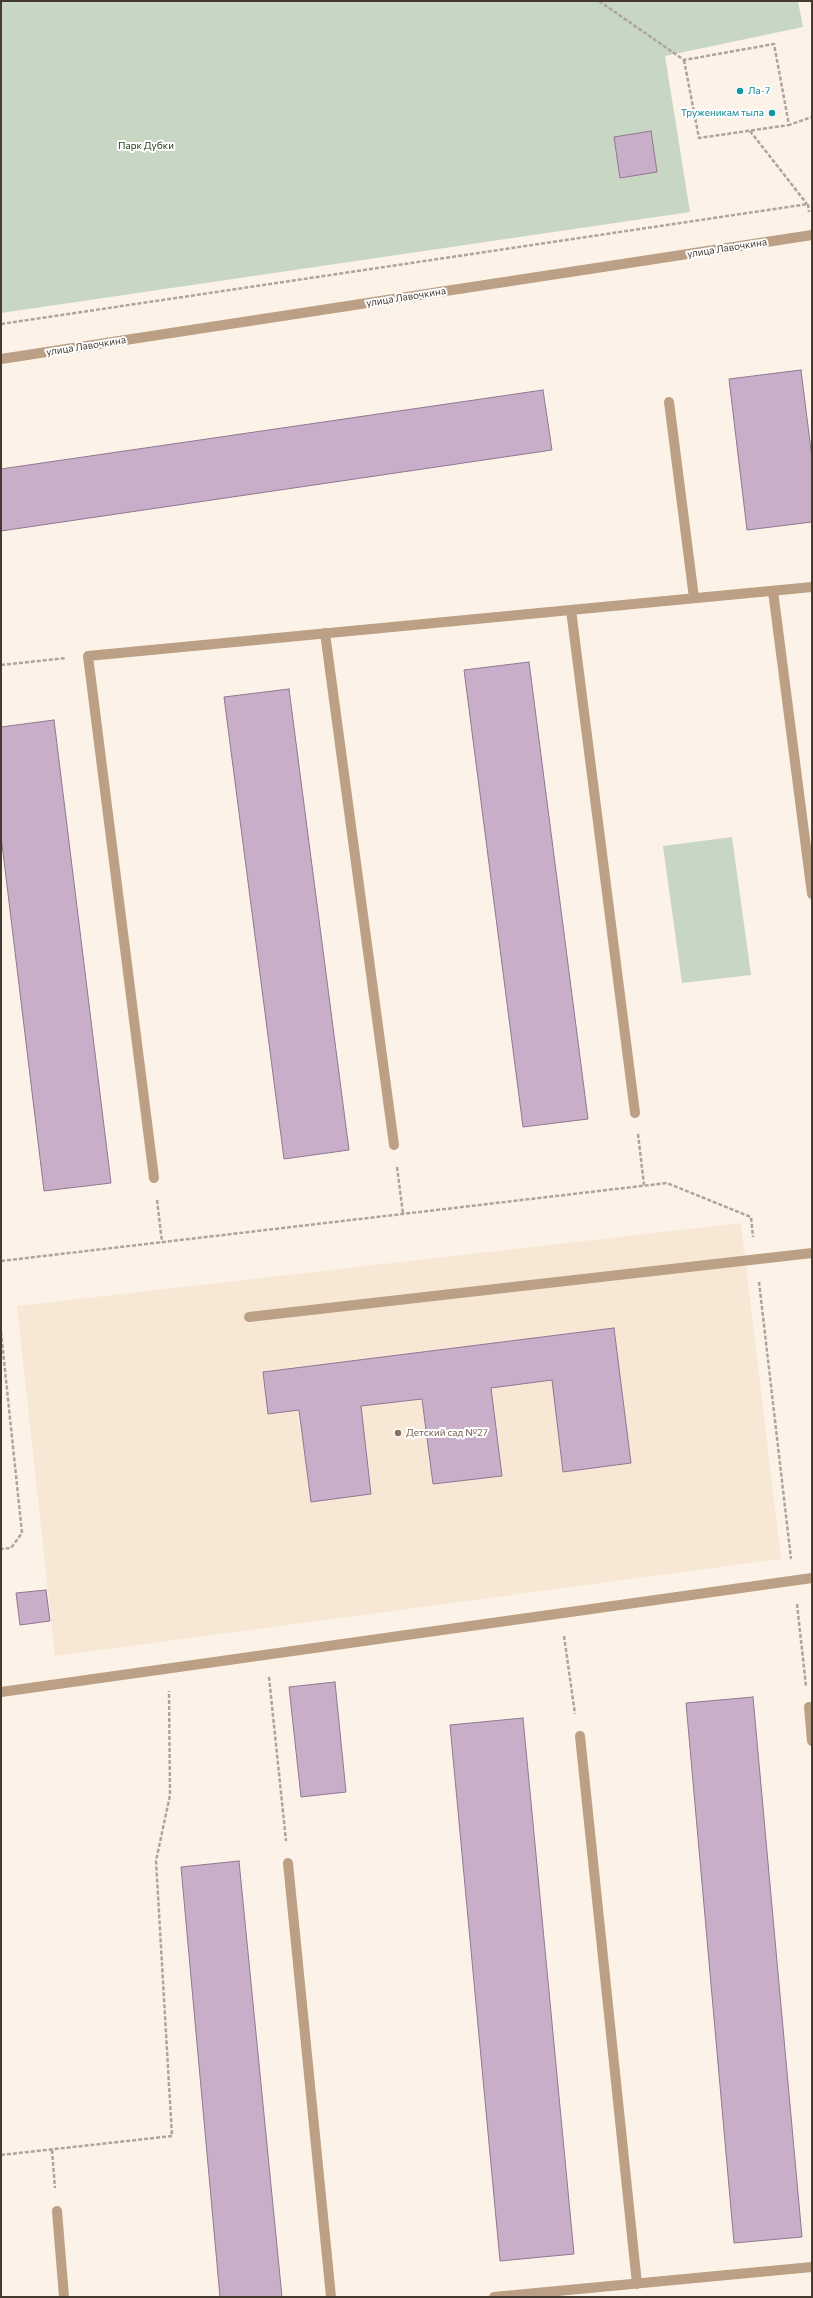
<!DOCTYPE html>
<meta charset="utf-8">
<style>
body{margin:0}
#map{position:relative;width:813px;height:2298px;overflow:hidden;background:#fdf2e7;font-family:Commissioner,sans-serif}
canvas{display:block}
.frame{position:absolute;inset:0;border:2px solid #443a2e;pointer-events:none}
</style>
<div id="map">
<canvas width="813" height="2298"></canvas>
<div class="frame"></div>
</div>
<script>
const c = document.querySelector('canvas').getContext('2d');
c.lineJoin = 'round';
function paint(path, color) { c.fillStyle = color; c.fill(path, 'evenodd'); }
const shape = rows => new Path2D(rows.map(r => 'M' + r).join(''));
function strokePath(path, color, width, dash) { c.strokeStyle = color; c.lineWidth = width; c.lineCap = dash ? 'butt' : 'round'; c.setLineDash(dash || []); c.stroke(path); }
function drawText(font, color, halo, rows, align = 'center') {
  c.font = font + ' Commissioner,sans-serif'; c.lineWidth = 4; c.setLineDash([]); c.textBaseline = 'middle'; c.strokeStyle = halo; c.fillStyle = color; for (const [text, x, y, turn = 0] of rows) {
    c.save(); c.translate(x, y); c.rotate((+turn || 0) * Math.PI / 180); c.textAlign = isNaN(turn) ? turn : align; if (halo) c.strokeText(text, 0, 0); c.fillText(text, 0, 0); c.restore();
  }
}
const education = shape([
 [741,1223,781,1559,55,1656,17,1306]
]);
const green = shape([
 [1,1,798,1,803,27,665,56,690,212,1,313],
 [732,837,751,975,682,983,663,846]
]);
const building = shape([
 [651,131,657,172,620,178,614,137,651,131],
 [801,370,812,458,812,522,747,530,729,379,801,370],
 [543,390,552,450,1,531,1,469,543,390],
 [529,662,588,1119,523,1127,464,670,529,662],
 [289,689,349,1150,284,1159,224,697,289,689],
 [54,720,111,1183,44,1191,1,836,1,727,54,720],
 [614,1328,631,1463,563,1472,552,1380,491,1388,502,1476,433,1484,422,1399,361,1406,371,1494,311,1502,299,1410,268,1414,263,1372,614,1328],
 [46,1590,50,1621,20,1625,16,1593,46,1590],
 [335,1682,346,1792,301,1797,289,1687,335,1682],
 [753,1697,802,2237,734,2243,686,1703,753,1697],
 [523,1718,574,2254,500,2261,450,1725,523,1718],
 [239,1861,282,2297,220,2297,181,1867,239,1861]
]);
const path = shape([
 [599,1,684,60,774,44,789,125,812,117],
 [684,60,699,138,789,125],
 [750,131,807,204],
 [1,324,808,204,809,212],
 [1,665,66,658],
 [638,1134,644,1185],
 [397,1167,403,1214],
 [157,1200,162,1242],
 [1,1261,667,1183,751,1217,753,1237],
 [759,1282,791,1559],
 [1,1332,22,1533,11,1548,1,1549],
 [797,1604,806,1686],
 [564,1636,575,1714],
 [269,1677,286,1841],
 [52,2150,55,2188],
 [1,2155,172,2136,156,1861,170,1795,169,1691]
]);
const minor = shape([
 [1,359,812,235],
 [669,402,694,598],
 [773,591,812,894],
 [571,610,635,1113],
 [325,633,394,1145],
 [154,1178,88,656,812,587],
 [249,1317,812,1253],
 [1,1692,812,1578],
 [809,1707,812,1741],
 [580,1736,637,2284],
 [288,1863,331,2297],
 [57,2211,64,2297],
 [494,2297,812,2267]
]);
const markers = [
 [740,91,4,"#0f9aa8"],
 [772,113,4,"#0f9aa8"],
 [398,1433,4,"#8d6e63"]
];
const cultureNames = [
 ["Ла-7",748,91],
 ["Труженикам тыла",764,113,"right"]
];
const parkNames = [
 ["Парк Дубки",146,146]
];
const streetNames = [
 ["улица Лавочкина",727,248,-9],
 ["улица Лавочкина",406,297,-9],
 ["улица Лавочкина",86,346,-9]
];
const educationNames = [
 ["Детский сад №27",406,1433]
];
paint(education, '#f7e8d5');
paint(green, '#c8d6c4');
paint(building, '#c8aec9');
strokePath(building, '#907791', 1);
strokePath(path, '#afa499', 2.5, [4, 2]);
strokePath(minor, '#bba085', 10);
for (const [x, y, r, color] of markers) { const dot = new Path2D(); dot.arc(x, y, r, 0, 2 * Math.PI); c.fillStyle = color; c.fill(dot); strokePath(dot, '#fff', 1.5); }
drawText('10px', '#0d838f', '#fff', cultureNames, 'left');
drawText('10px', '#18380d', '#fff', parkNames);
drawText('10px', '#443a2e', '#fff', streetNames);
drawText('10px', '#785e54', '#fff', educationNames, 'left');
</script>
